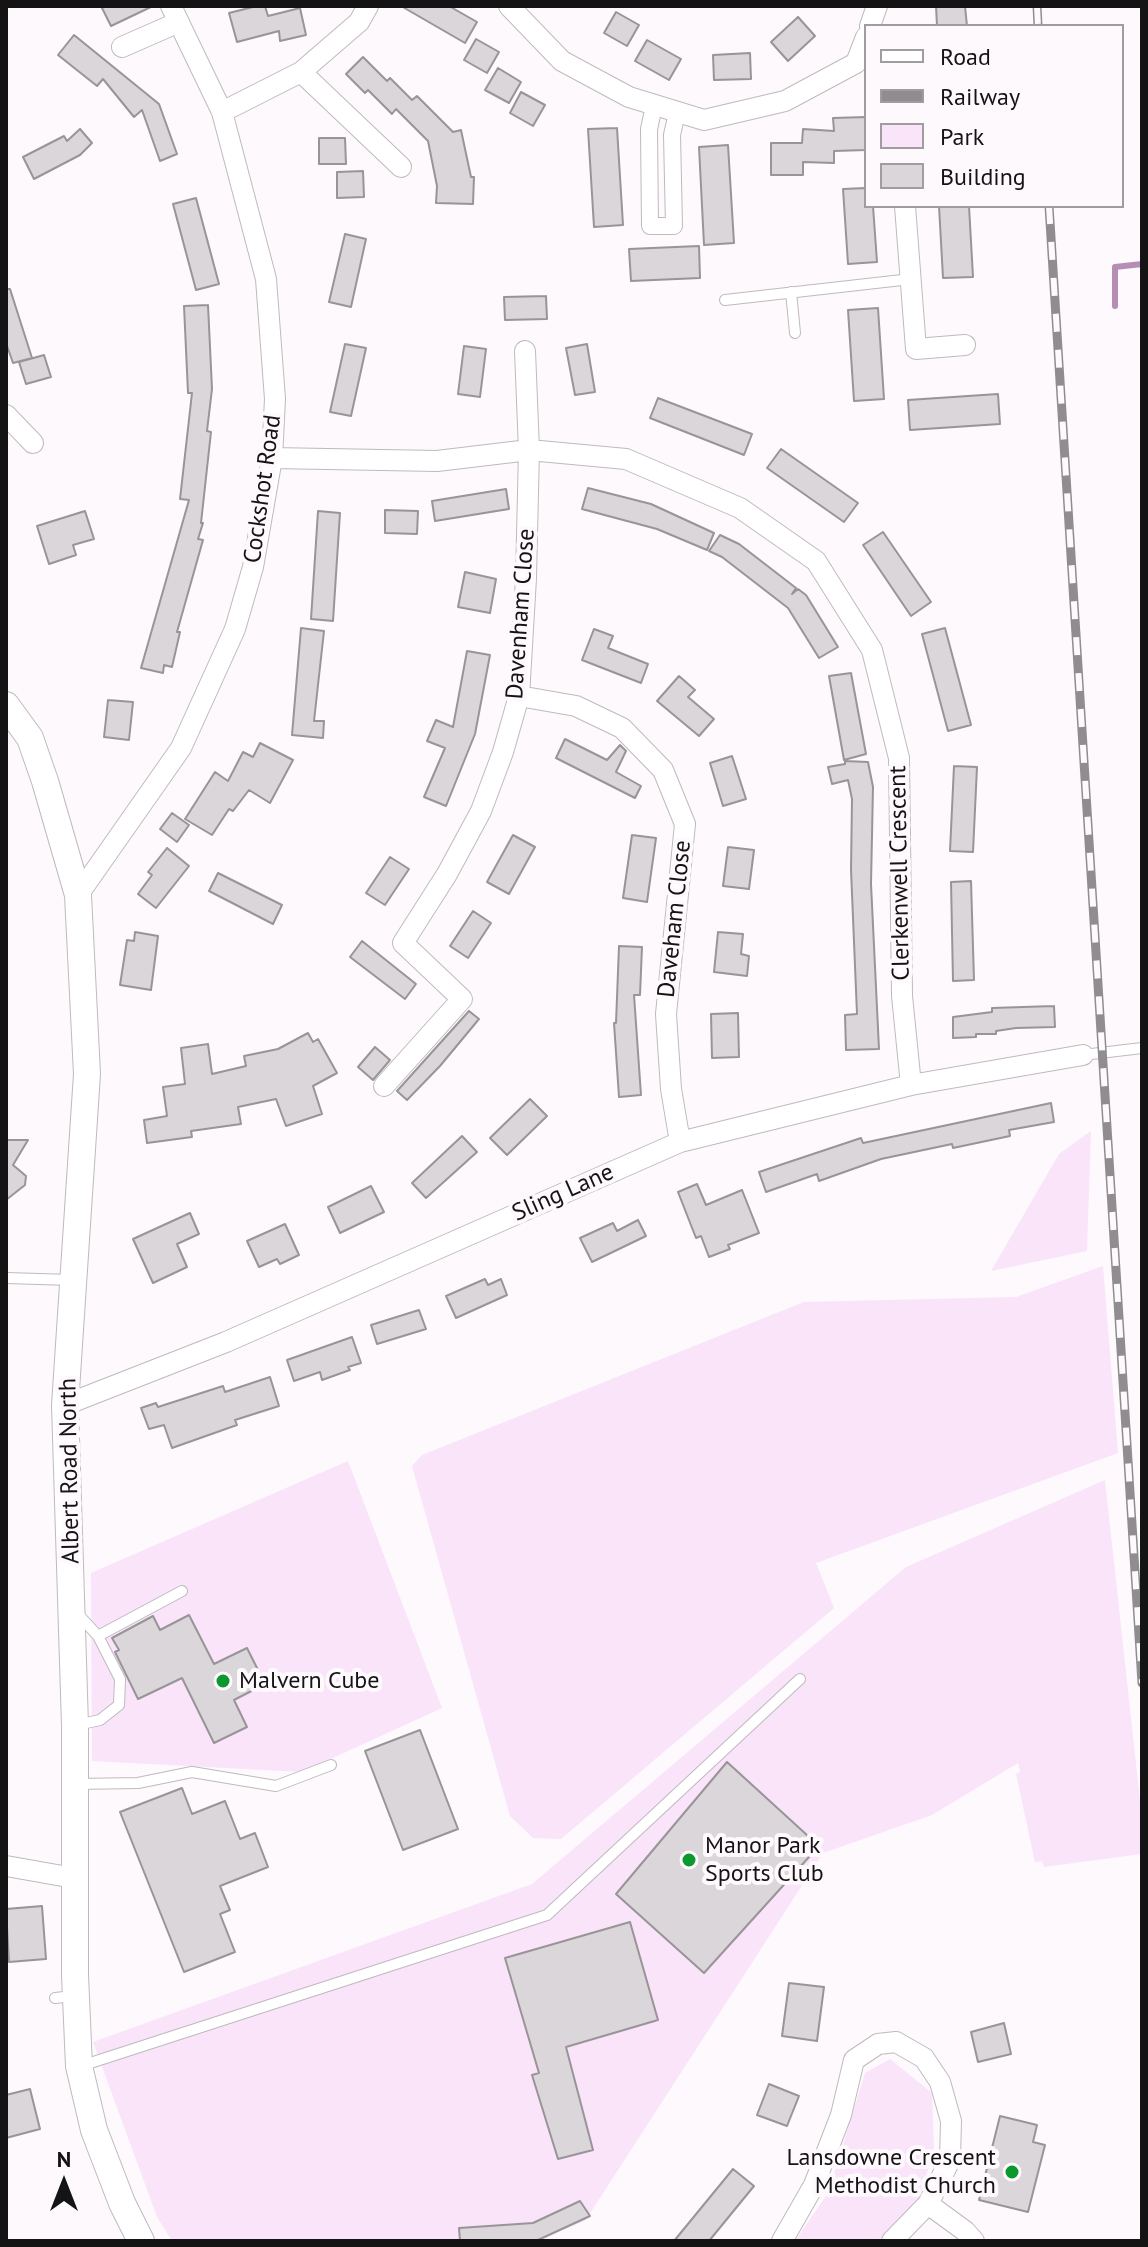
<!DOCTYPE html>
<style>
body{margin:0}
#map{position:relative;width:1148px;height:2247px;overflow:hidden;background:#fdf9fd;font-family:"PT Sans",sans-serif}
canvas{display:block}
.frame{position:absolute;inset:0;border:8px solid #151415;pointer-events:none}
.legend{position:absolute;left:864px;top:24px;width:260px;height:184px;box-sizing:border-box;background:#fdf9fd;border:2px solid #a09da0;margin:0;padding:10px 14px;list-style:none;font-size:24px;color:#151415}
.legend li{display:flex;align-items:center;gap:16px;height:40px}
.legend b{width:40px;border:2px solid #a09da0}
.north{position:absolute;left:24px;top:2143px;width:80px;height:80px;-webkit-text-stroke:6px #fdf9fd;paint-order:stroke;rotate:0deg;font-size:22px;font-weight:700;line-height:32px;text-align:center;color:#151415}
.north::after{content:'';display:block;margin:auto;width:28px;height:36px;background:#151415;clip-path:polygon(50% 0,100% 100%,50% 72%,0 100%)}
</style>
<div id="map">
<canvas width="1148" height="2247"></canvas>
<div class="frame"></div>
<ul class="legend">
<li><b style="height:10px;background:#fff"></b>Road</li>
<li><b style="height:10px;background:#8f8d8f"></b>Railway</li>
<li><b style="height:22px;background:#f9e4fa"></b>Park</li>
<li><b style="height:22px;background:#dad6da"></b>Building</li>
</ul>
<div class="north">N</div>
</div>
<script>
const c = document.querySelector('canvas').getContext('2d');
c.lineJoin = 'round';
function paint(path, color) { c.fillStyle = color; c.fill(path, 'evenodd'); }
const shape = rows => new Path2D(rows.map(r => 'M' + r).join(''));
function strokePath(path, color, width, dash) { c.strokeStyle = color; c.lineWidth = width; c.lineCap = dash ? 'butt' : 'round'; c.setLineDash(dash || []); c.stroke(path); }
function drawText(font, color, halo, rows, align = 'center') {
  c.font = font + ' "PT Sans",sans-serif'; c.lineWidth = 8; c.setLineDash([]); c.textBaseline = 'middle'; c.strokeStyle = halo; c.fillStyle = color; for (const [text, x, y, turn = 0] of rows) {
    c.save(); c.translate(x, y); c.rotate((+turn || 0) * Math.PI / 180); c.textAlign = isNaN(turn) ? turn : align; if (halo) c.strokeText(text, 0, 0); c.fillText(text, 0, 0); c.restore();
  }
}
const green = shape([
 [1091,1131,1087,1251,991,1271,1059,1154],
 [1103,1266,1118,1453,816,1563,834,1608,561,1839,533,1838,510,1816,412,1466,422,1455,804,1302,1016,1297],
 [348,1461,442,1708,302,1772,92,1761,91,1573],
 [1105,1480,1142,1819,1142,1854,1044,1867,1042,1861,1035,1862,1016,1774,1020,1772,1018,1763,932,1815,823,1853,585,2221,535,2241,172,2241,157,2217,93,2042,532,1884,906,1567],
 [890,2059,932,2093,934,2148,919,2201,877,2241,795,2241,828,2193,865,2073]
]);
const stream = shape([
 [1115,306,1115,267,1142,264]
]);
const building = shape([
 [101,6,153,6,111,26,101,6],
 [257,6,265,6,268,16,300,8,306,35,280,41,279,31,237,42,229,13,257,6],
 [401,6,449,6,477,22,465,43,401,6],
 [936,6,965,6,967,26,937,26,936,6],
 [616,12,639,25,627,46,604,33,616,12],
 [798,17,815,36,788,61,771,42,798,17],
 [74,35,159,104,177,154,160,161,142,110,134,117,103,79,97,86,58,55,74,35],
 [476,39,499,52,487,73,464,60,476,39],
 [647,40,681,59,669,80,635,61,647,40],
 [750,53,751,79,714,80,713,55,750,53],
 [363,57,387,81,390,78,412,100,417,96,453,132,461,130,471,177,474,177,473,204,436,203,437,186,428,141,396,109,392,114,368,90,365,93,346,74,363,57],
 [498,68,521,82,509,103,485,90,498,68],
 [521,92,545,105,533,126,510,113,521,92],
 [866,117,866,150,834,151,834,163,803,162,803,175,771,175,771,143,802,143,803,129,834,131,833,118,866,117],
 [617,128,623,225,594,227,588,129,617,128],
 [80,129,92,143,80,155,34,179,23,157,64,136,67,141,80,129],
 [319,138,345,138,346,164,319,164,319,138],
 [728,145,734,243,704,245,699,147,728,145],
 [363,171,364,197,337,198,337,172,363,171],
 [866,188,866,206,873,206,877,262,848,264,843,189,866,188],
 [196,198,219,284,196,290,173,204,196,198],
 [939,206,969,206,973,277,943,278,939,206],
 [345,234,366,239,351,307,329,302,345,234],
 [699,246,700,278,631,281,629,249,699,246],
 [6,289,10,289,32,358,13,363,6,343,6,289],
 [546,296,547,319,505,320,504,297,546,296],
 [208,305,212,389,207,431,211,432,201,523,203,523,198,539,203,540,177,632,180,632,172,667,164,665,163,673,141,668,189,500,180,499,192,393,188,393,184,306,208,305],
 [878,308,884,399,854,401,848,310,878,308],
 [345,344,366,348,351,416,330,412,345,344],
 [587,344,595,392,575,395,566,348,587,344],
 [464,346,486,349,480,397,458,394,464,346],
 [44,355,51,377,26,384,19,362,44,355],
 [998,394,1000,424,910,430,908,400,998,394],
 [658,398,752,434,744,455,650,418,658,398],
 [781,449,858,503,844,522,767,468,781,449],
 [588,488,651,504,714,533,707,550,657,529,582,509,588,488],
 [506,489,509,509,435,521,432,501,506,489],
 [385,510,418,511,417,534,385,533,385,510],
 [85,511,94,539,73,545,76,555,49,564,37,526,85,511],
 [318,511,340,513,333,621,311,619,318,511],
 [883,532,931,602,911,616,863,545,883,532],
 [720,535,739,544,796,588,792,594,798,589,806,595,838,647,819,658,788,608,722,557,709,551,720,535],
 [465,572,496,579,490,613,458,607,465,572],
 [301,628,324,631,314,721,324,721,323,738,292,735,301,628],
 [945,628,971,725,948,731,922,634,945,628],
 [594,629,613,636,608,648,648,664,641,683,582,660,594,629],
 [467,651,490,655,475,734,446,806,424,797,445,748,427,741,436,720,453,727,467,651],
 [851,673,866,754,844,760,829,676,851,673],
 [679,676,695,690,688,697,714,719,699,736,657,701,679,676],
 [108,700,133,702,129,740,104,737,108,700],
 [565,739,607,760,620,745,626,751,616,772,641,786,635,798,556,758,565,739],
 [260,743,293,760,270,803,249,790,233,811,229,809,212,835,185,819,215,772,228,781,243,752,253,757,260,743],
 [732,756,746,799,723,806,710,763,732,756],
 [845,761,868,762,873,787,871,884,879,1049,846,1050,845,1015,857,1014,851,870,852,799,848,780,832,784,828,767,845,764,845,761],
 [954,766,977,767,973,852,950,851,954,766],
 [172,813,189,825,177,842,160,829,172,813],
 [513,835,535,847,509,894,487,882,513,835],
 [632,835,656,838,647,902,623,898,632,835],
 [728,847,754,850,749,889,723,886,728,847],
 [167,848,189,866,156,908,138,894,152,875,148,872,167,848],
 [390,857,409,869,385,905,366,893,390,857],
 [218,873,282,905,273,924,209,891,218,873],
 [971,881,974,980,953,981,951,882,971,881],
 [473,911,491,923,468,958,450,946,473,911],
 [135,932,158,936,151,990,120,985,127,940,134,941,135,932],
 [718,932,743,934,741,954,749,956,747,976,714,972,718,932],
 [362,941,416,984,405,999,350,957,362,941],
 [619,946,642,947,640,995,634,995,641,1095,619,1097,614,1023,616,1023,619,946],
 [1054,1006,1055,1027,1016,1028,996,1031,996,1034,976,1034,976,1037,953,1038,953,1017,992,1012,992,1008,1054,1006],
 [469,1011,479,1019,440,1066,407,1100,397,1091,469,1011],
 [738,1013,739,1057,712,1058,711,1014,738,1013],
 [308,1033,313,1042,318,1039,337,1073,313,1086,322,1114,286,1126,276,1099,238,1107,241,1124,191,1131,192,1137,147,1143,144,1120,167,1116,163,1087,185,1084,181,1048,208,1044,212,1074,246,1066,244,1056,278,1049,308,1033],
 [375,1047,390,1060,373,1080,358,1067,375,1047],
 [530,1099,547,1116,507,1155,490,1138,530,1099],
 [1051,1103,1054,1122,1009,1130,1010,1136,953,1148,952,1144,881,1159,819,1181,817,1174,766,1192,759,1172,861,1138,863,1143,1051,1103],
 [462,1136,477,1152,426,1198,412,1183,462,1136],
 [6,1140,28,1140,13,1165,26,1176,25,1185,6,1200,6,1140],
 [697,1184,706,1205,742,1190,759,1233,728,1245,730,1249,709,1257,701,1236,696,1238,678,1192,697,1184],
 [371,1186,384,1212,340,1233,328,1207,371,1186],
 [190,1213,199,1234,177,1244,187,1267,153,1283,133,1239,190,1213],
 [638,1220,646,1236,592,1262,580,1238,613,1223,617,1231,638,1220],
 [285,1224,299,1255,280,1264,277,1259,259,1267,247,1241,285,1224],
 [485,1279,488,1285,501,1279,507,1295,456,1318,446,1296,485,1279],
 [419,1310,426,1329,377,1344,371,1325,419,1310],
 [352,1337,361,1363,348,1367,350,1370,322,1380,320,1372,294,1381,287,1360,352,1337],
 [270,1377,279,1406,235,1420,237,1425,172,1448,164,1425,149,1429,141,1408,156,1403,158,1407,223,1386,225,1392,270,1377],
 [189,1615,214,1664,247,1648,265,1684,234,1700,247,1727,214,1743,182,1678,138,1699,115,1652,119,1650,112,1638,153,1616,160,1630,189,1615],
 [420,1730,458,1829,403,1850,365,1751,420,1730],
 [727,1762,819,1846,704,1973,616,1894,727,1762],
 [182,1788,192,1814,225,1801,240,1839,255,1833,268,1867,220,1886,230,1910,220,1914,235,1952,184,1972,120,1812,182,1788],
 [42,1906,46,1959,9,1962,6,1909,42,1906],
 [630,1922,658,2020,566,2047,593,2150,558,2159,532,2075,539,2073,505,1958,630,1922],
 [789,1983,824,1987,817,2041,782,2036,789,1983],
 [1004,2023,1011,2054,978,2062,971,2032,1004,2023],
 [769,2084,799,2096,787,2126,757,2115,769,2084],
 [30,2089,40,2129,6,2138,6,2095,30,2089],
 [1000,2116,1037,2125,1033,2142,1045,2145,1028,2212,979,2200,1000,2116],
 [733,2169,754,2186,709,2241,674,2241,733,2169],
 [580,2201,590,2216,538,2240,460,2241,459,2228,533,2223,580,2201]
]);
const service = shape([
 [791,292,795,333],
 [725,300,911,279],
 [1083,1055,1142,1048],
 [6,1278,72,1280],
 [76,1612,98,1636,182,1591],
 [77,1725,100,1720,119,1705,120,1679,98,1636],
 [76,1784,138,1783,192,1772,276,1786,331,1765],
 [55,1998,74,1996],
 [81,2066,547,1915,800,1679]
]);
const pedestrian = shape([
 [654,106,649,129,650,226,674,226,672,135,677,113]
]);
const minor = shape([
 [509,6,562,61,629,97,704,120,785,101,856,63,866,37],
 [870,26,877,6],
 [122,47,179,22],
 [301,72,401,167],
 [222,112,301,72,359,22,368,6],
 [905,206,916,349,965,345],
 [6,415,33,443],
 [272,458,437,461,529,450,626,459,740,508,816,561,872,650,899,758,902,996,911,1085],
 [519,696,576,706,622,728,663,770,685,824,666,1014,671,1089,680,1142],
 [78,895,181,748,235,629,253,567,272,458,275,399,266,279,222,112,171,6],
 [384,1086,462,999,403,943,447,874,481,811,503,752,519,696,526,578,529,450,525,351],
 [65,1405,226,1342,680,1142,911,1085,1083,1055],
 [6,1866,74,1878],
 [928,2204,965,2231,974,2241],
 [782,2241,814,2185,841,2115,854,2060,878,2044,896,2042,924,2058,940,2082,951,2121,950,2160,928,2204,892,2241]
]);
const tertiary = shape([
 [6,705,30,738,45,781,78,895,87,1074,65,1405,75,1726,75,1975,79,2066,94,2130,122,2203,141,2241]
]);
const rail = shape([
 [1037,6,1038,26],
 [1049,206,1142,1683]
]);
const markers = [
 [223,1681,8,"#0b982e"],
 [689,1860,8,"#0b982e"],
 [1012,2172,8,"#0b982e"]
];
const streetNames = [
 ["Cockshot Road",263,489,-82],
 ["Davenham Close",521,614,-86],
 ["Clerkenwell Crescent",900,873,-91],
 ["Daveham Close",675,919,-84],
 ["Sling Lane",563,1193,-24],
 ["Albert Road North",70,1471,-91]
];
const poiNames = [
 ["Malvern Cube",239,1681],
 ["Manor Park",705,1846],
 ["Sports Club",705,1874],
 ["Lansdowne Crescent",996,2158,"right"],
 ["Methodist Church",996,2186,"right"]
];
paint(green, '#f9e4fa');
strokePath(stream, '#b58db5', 6);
paint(building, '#dad6da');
strokePath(building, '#989498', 2);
strokePath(service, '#bebabe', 12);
strokePath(pedestrian, '#bebabe', 18);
strokePath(minor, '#bebabe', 22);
strokePath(tertiary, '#bebabe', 28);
strokePath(service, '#fff', 10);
strokePath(pedestrian, '#fff', 16);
strokePath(minor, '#fff', 20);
strokePath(tertiary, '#fff', 26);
strokePath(rail, '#8f8d8f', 9);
strokePath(rail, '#fdf9fd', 6, [18]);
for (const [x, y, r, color] of markers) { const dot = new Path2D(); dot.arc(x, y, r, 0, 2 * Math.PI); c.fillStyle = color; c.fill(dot); strokePath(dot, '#fdf9fd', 3); }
drawText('24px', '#151415', '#fdf9fd', streetNames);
drawText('24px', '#151415', '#fdf9fd', poiNames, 'left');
</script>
